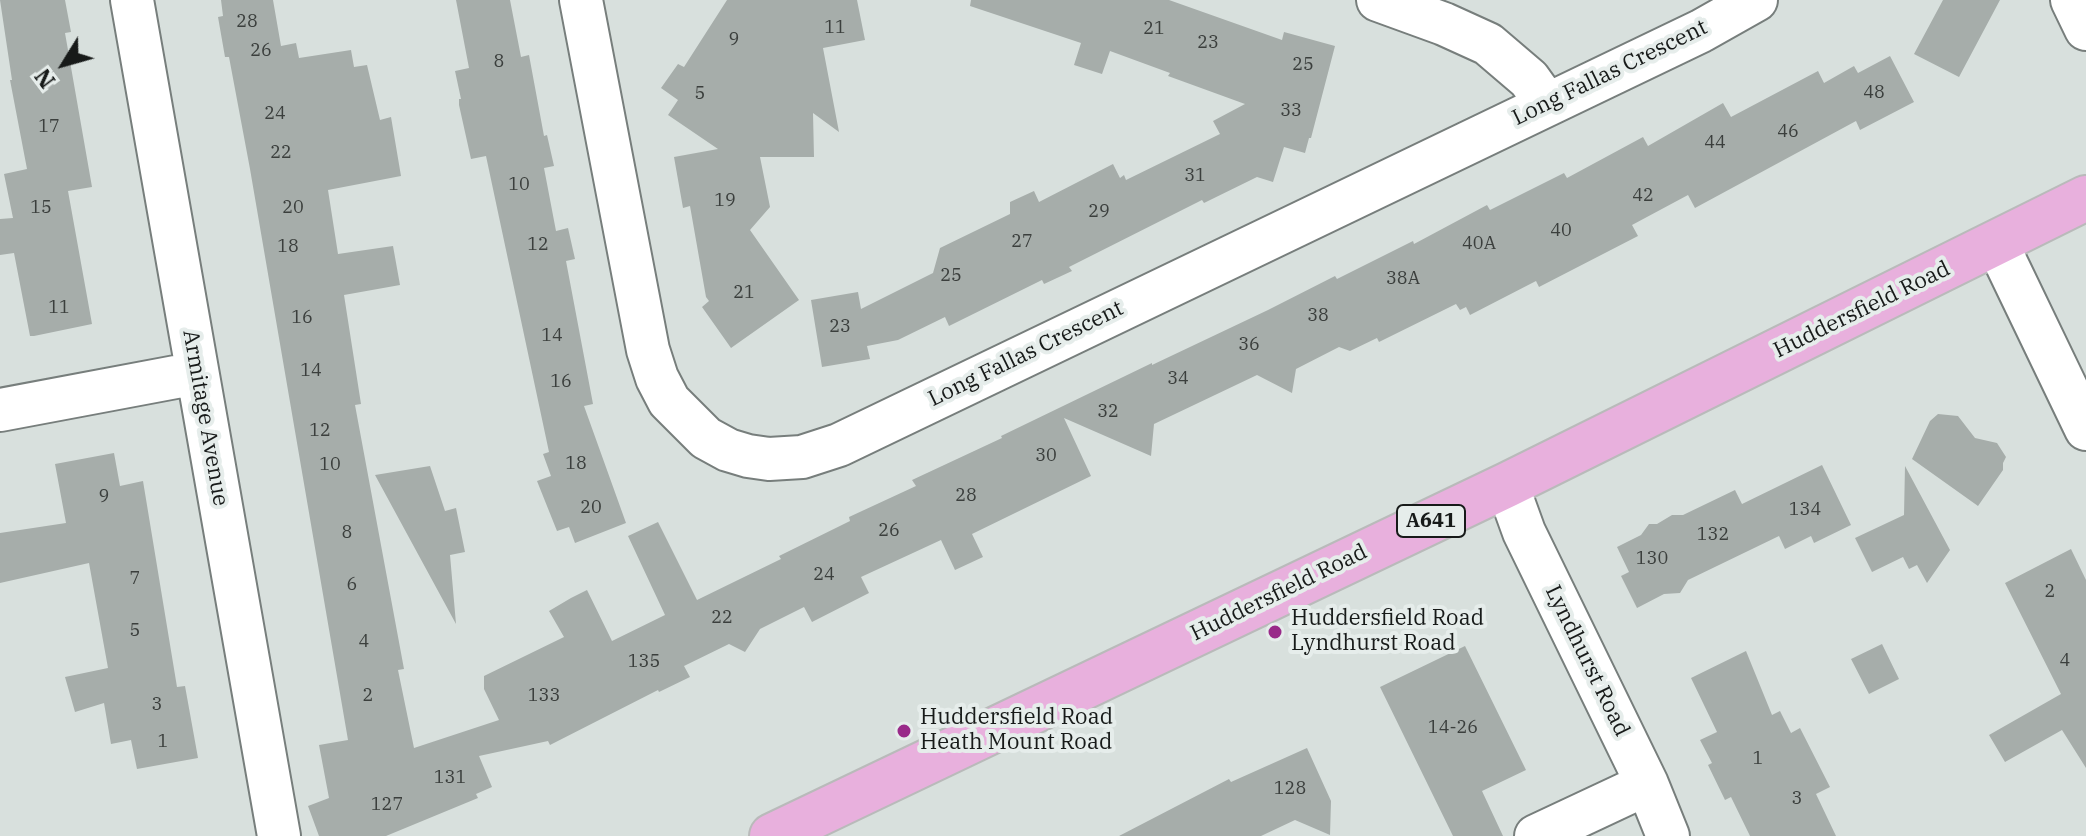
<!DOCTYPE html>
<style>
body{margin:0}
#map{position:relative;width:2086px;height:836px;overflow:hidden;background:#d8e0dd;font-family:"IBM Plex Serif",serif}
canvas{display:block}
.north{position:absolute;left:24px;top:24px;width:80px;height:80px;-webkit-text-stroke:6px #e6edeb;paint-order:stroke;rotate:233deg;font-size:22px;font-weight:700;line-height:32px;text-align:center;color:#171a19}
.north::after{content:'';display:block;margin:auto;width:28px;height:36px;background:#171a19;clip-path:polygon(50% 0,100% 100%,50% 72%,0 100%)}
</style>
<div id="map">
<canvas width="2086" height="836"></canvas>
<div class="north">N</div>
</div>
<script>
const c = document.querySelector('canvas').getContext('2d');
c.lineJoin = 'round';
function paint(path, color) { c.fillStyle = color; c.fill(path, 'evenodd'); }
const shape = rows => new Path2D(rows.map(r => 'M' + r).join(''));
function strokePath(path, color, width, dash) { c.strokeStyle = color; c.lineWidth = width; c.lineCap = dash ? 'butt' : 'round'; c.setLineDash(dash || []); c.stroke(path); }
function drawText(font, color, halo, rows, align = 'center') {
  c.font = font + ' "IBM Plex Serif",serif'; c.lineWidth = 8; c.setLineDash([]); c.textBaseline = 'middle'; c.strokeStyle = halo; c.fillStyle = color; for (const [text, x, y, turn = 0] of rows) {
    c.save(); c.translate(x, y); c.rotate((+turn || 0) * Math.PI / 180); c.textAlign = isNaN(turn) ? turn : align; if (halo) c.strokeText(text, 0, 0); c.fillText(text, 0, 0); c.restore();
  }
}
const building = shape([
 [0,0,65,0,71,32,65,33,92,187,68,191,92,324,34,336,30,336,14,253,0,255,0,219,13,218,4,174,27,169,10,80,12,80],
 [221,0,273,0,281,46,296,43,299,58,351,50,354,67,367,65,380,120,391,117,401,176,328,190,338,254,393,246,400,285,344,295,361,404,355,405,404,669,398,670,414,748,499,720,484,689,484,676,564,637,549,611,571,598,587,590,612,641,665,615,628,536,658,522,697,600,781,559,779,556,850,521,849,517,916,486,912,480,1002,438,1001,436,1152,363,1152,365,1268,310,1335,276,1337,279,1413,241,1414,244,1487,205,1490,210,1564,173,1567,178,1643,137,1648,146,1723,103,1731,117,1818,71,1824,83,1854,66,1858,73,1890,56,1914,102,1860,130,1856,121,1695,208,1688,195,1632,225,1638,236,1539,287,1536,281,1470,315,1466,307,1460,310,1456,304,1379,342,1377,338,1350,351,1339,347,1296,369,1292,393,1257,375,1154,424,1151,456,1064,418,1091,476,972,534,983,557,955,570,941,540,861,577,869,593,812,622,804,607,760,629,745,652,729,644,684,666,690,677,659,692,658,690,550,745,548,741,479,756,492,787,476,794,478,798,386,836,319,836,308,806,329,798,319,745,348,740,250,169,229,57,225,57,218,17,223,16],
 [456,0,510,0,521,57,529,55,544,136,547,135,554,166,544,168,556,231,568,228,575,259,566,261,593,404,584,406,626,523,575,543,569,527,557,531,537,481,551,476,543,454,549,452,486,156,471,159,459,105,459,99,461,99,455,71,469,68],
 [727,0,857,0,865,40,823,48,839,132,813,113,814,157,760,157,770,207,750,230,799,300,731,348,702,307,709,301,706,297,690,206,683,208,674,157,718,149,668,115,678,100,661,88,678,64,684,67],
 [971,0,1169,0,1282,40,1284,32,1335,46,1311,138,1309,138,1305,153,1284,147,1273,182,1257,177,1204,203,1202,200,1069,267,1072,271,1044,284,1042,280,949,326,945,317,898,340,867,346,870,359,822,367,811,300,858,292,861,309,933,273,940,248,1010,214,1010,202,1034,191,1039,202,1113,164,1120,178,1124,175,1126,180,1220,134,1213,121,1245,104,1168,76,1170,73,1110,51,1102,74,1074,65,1081,43,970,6],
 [1943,0,2000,0,1959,77,1914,54],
 [1938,414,1958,416,1975,438,1997,443,2006,457,2003,463,2003,470,1978,506,1912,459,1930,421],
 [114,453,120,486,143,481,177,687,185,686,198,758,137,769,131,740,111,744,104,703,75,712,65,677,108,668,89,563,0,583,0,533,66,523,55,464],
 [1822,465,1851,525,1814,543,1811,536,1785,549,1779,536,1688,580,1680,593,1664,594,1637,608,1621,576,1629,572,1617,547,1641,535,1649,524,1657,524,1672,515,1683,515,1735,490,1742,504],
 [430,466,445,511,456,508,465,552,450,555,456,624,375,475],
 [1905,466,1950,550,1927,583,1917,565,1909,569,1903,557,1872,572,1855,538,1904,515],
 [2071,549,2086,580,2086,768,2062,730,2005,762,1989,735,2061,694,2005,583],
 [1882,644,1899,679,1869,694,1851,659],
 [1465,646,1526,770,1482,791,1503,836,1453,836,1380,687],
 [1746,651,1772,715,1780,711,1791,733,1800,728,1830,787,1816,794,1836,836,1750,836,1731,797,1725,800,1708,765,1712,763,1700,740,1717,732,1691,678],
 [1307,748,1331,801,1330,835,1295,820,1261,836,1119,836,1229,779,1231,782]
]);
const minor = shape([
 [132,0,279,836],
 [581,0,648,350,657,378,669,401,706,438,728,450,748,456,769,459,802,457,839,445,1701,31,1756,0],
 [1378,0,1444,24,1488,44,1529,79,1547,104],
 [2072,0,2086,29],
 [1997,244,2086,429],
 [0,410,197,373],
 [1507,485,1524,532,1647,784,1668,836],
 [1536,836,1647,784]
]);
const primary = shape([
 [772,836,1507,485,2086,198]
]);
const markers = [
 [1275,632,8,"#992a89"],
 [904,731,8,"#992a89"]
];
const numberNames = [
 ["28",247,22],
 ["11",835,28],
 ["21",1154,29],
 ["9",734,40],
 ["23",1208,43],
 ["26",261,51],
 ["8",499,62],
 ["25",1303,65],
 ["48",1874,93],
 ["5",700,94],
 ["33",1291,111],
 ["24",275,114],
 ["17",49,127],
 ["46",1788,132],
 ["44",1715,143],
 ["22",281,153],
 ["31",1195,176],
 ["10",519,185],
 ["42",1643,196],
 ["19",725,201],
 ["15",41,208],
 ["20",293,208],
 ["29",1099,212],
 ["40",1561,231],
 ["27",1022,242],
 ["40A",1479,244],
 ["12",538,245],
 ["18",288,247],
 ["25",951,276],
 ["38A",1403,279],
 ["21",744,293],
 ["11",59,308],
 ["38",1318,316],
 ["16",302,318],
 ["23",840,327],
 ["14",552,336],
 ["36",1249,345],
 ["14",311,371],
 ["34",1178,379],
 ["16",561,382],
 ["32",1108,412],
 ["12",320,431],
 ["30",1046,456],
 ["18",576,464],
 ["10",330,465],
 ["28",966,496],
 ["9",104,497],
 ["20",591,508],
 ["134",1805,510],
 ["26",889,531],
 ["8",347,533],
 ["132",1713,535],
 ["130",1652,559],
 ["24",824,575],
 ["7",135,579],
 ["6",352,585],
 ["2",2050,592],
 ["22",722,618],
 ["5",135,631],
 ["4",364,642],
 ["4",2065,661],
 ["135",644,662],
 ["2",368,696],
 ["133",544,696],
 ["3",157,705],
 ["14-26",1453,728],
 ["1",163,742],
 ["1",1758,759],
 ["131",450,778],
 ["128",1290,789],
 ["3",1797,799],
 ["127",387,805]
];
const shields = [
 [1431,521,68]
];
const shieldNames = [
 ["A641",1431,521]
];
const streetNames = [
 ["Long Fallas Crescent",1610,73,-26],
 ["Huddersfield Road",1862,310,-26],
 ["Long Fallas Crescent",1026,354,-26],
 ["Armitage Avenue",205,418,80],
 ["Huddersfield Road",1279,593,-26],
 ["Lyndhurst Road",1587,661,64]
];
const poiNames = [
 ["Huddersfield Road",1291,619],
 ["Lyndhurst Road",1291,644],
 ["Huddersfield Road",920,718],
 ["Heath Mount Road",920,743]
];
paint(building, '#a6adaa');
strokePath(minor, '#777e7c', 46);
strokePath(primary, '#b9baba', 48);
strokePath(minor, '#fff', 42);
strokePath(primary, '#e8b0dd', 44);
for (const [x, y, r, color] of markers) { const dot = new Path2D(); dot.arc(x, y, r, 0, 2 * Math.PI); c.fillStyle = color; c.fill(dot); strokePath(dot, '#e6edeb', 3); }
drawText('18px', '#3b3f3d', null, numberNames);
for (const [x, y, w] of shields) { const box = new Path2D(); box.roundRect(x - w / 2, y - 16, w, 32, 6); c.fillStyle = '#e6edeb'; c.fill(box); strokePath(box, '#171a19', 2); }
drawText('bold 20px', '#171a19', null, shieldNames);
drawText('22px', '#171a19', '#e6edeb', streetNames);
drawText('22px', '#171a19', '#e6edeb', poiNames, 'left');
</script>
